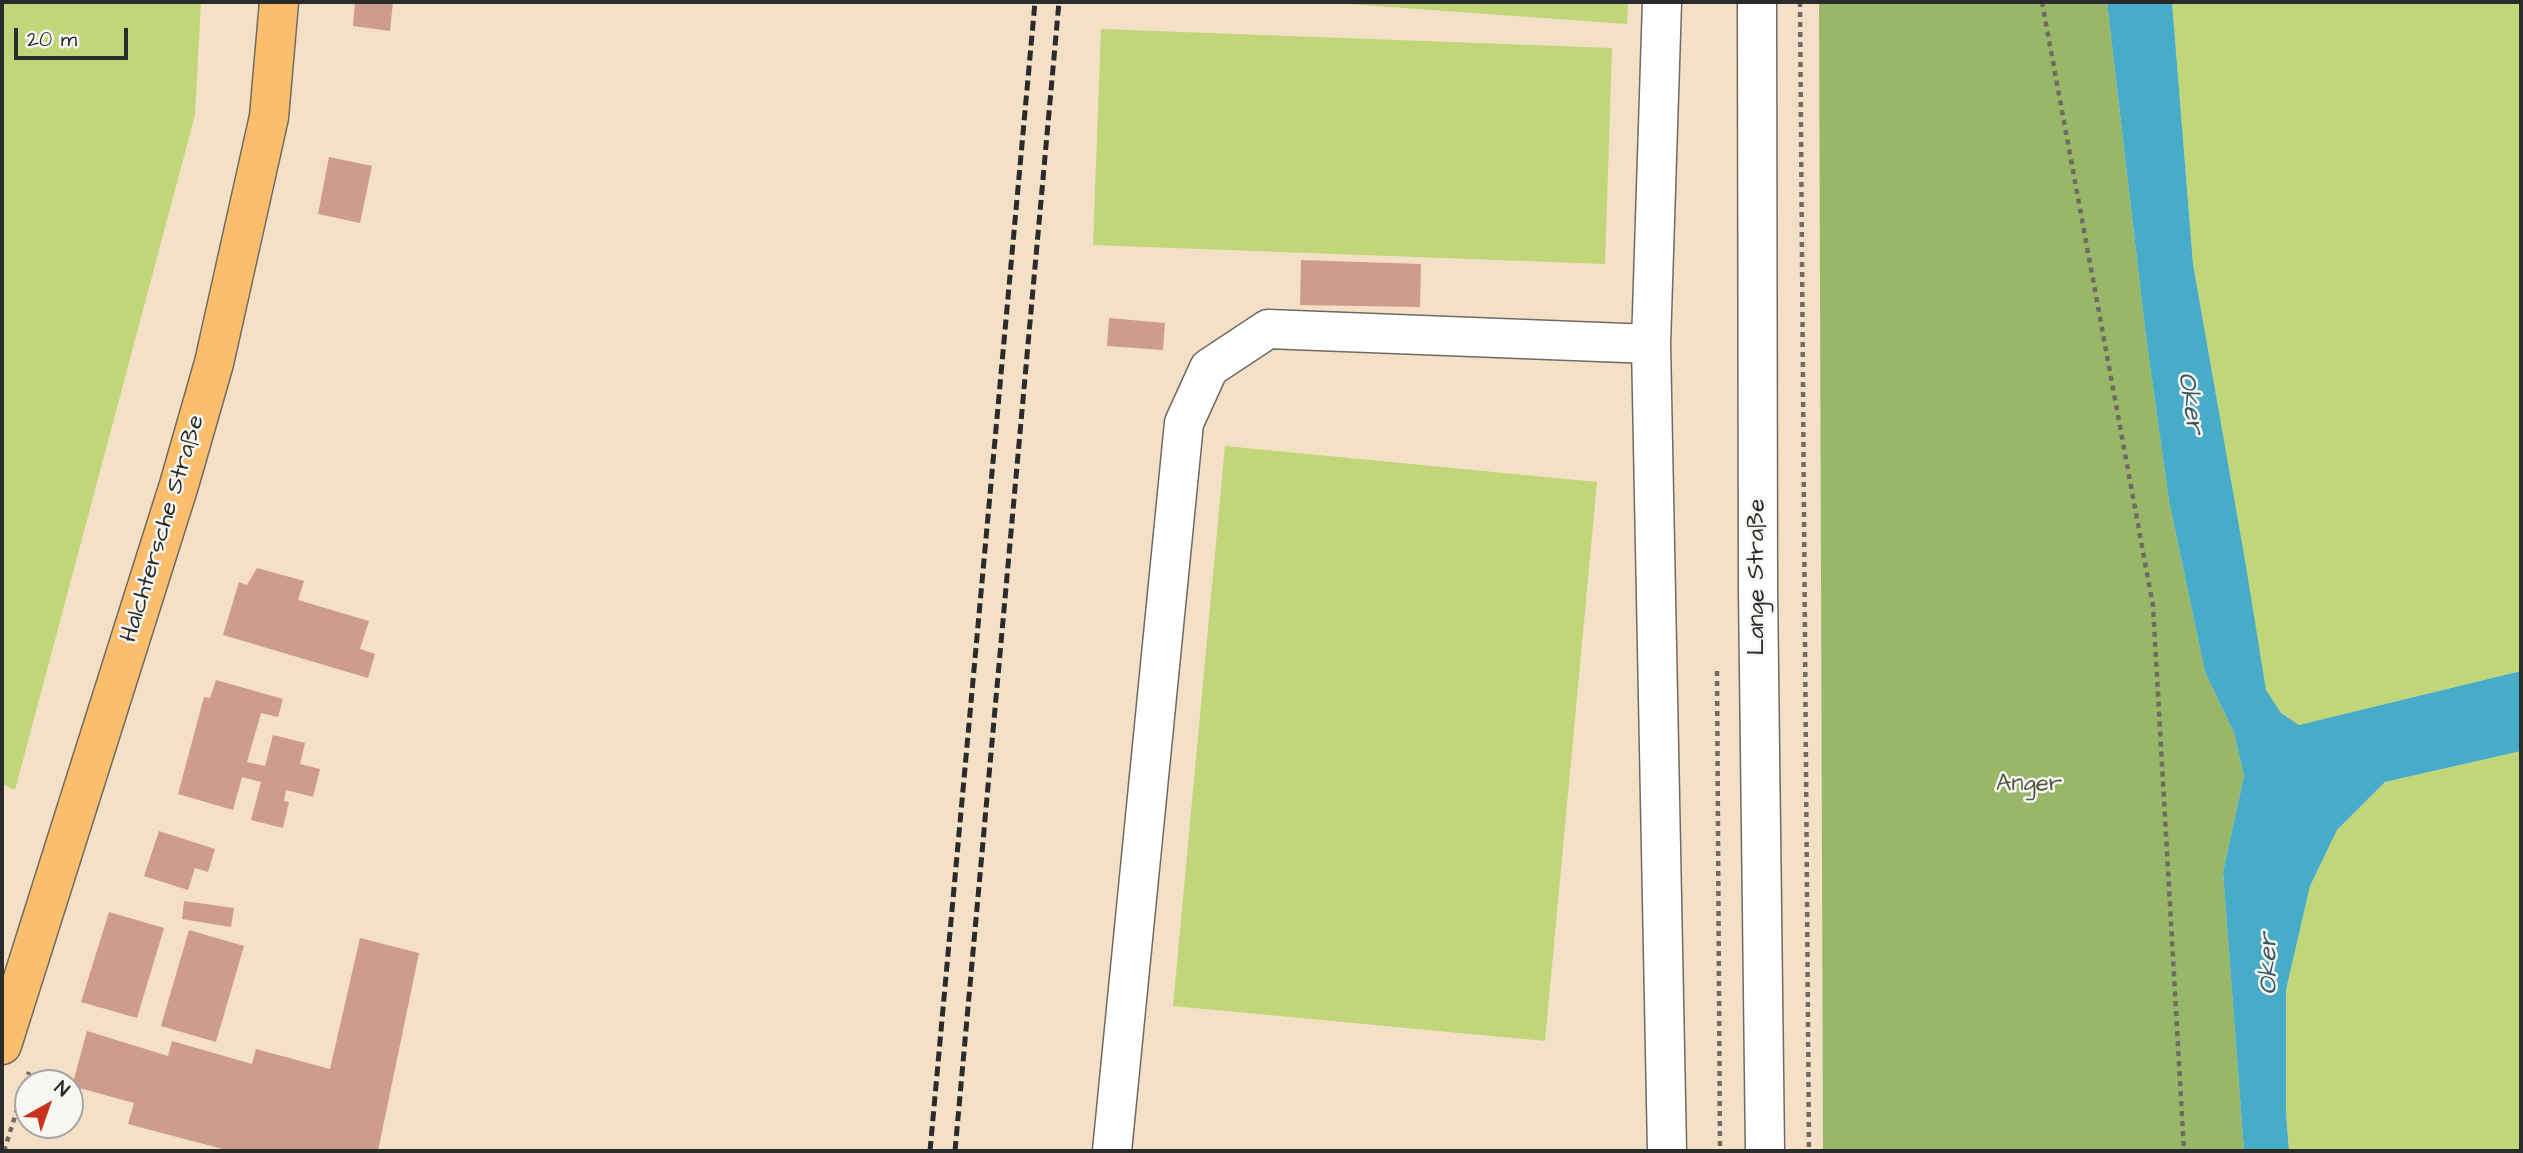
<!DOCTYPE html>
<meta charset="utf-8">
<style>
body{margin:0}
#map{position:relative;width:2523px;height:1153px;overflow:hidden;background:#f3e0c7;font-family:"Architects Daughter",sans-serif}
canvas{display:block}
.frame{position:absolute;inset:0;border:4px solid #2b2b2b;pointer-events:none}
.north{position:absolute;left:14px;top:1069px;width:70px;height:70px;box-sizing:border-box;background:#f6f6f2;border:2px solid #a5a5a2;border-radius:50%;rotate:40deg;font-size:19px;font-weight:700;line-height:28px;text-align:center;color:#2b2b2b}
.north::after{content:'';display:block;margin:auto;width:24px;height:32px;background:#c8321e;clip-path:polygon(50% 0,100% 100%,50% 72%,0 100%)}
.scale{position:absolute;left:14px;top:28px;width:114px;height:32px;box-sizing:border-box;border:4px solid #2b2b2b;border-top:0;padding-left:9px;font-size:21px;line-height:24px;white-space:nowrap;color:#2b2b2b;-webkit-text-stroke:5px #f6f6f2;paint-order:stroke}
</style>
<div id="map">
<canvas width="2523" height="1153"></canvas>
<div class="frame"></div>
<div class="north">N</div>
<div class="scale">20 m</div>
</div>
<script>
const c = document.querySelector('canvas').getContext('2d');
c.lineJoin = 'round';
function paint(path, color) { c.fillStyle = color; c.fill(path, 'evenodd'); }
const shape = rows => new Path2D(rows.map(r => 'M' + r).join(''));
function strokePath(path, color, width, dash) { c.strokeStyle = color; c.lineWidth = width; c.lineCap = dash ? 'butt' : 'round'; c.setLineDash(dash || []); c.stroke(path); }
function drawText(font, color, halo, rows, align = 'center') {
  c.font = font + ' "Architects Daughter",sans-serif'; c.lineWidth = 5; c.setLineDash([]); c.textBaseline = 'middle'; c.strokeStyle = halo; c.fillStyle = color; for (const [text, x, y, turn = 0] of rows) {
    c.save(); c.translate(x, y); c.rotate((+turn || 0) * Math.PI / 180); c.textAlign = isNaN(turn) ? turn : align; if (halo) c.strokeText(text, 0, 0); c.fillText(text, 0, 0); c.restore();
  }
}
const green = shape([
 [2,2,201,2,195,115,15,790,2,784],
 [1320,2,1628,2,1627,24],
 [2172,2,2521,2,2521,671,2299,725,2281,713,2265,690,2245,560,2193,264],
 [1101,29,1612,48,1605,264,1093,245],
 [1225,446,1597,482,1545,1041,1173,1006],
 [2521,751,2521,1151,2289,1151,2286,1114,2286,990,2310,886,2337,830,2385,782]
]);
const forest = shape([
 [1819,2,2107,2,2146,337,2169,501,2205,672,2234,733,2244,776,2223,872,2244,1151,1823,1151]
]);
const water = shape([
 [2107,2,2172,2,2193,264,2245,560,2266,690,2281,713,2299,725,2521,671,2521,751,2385,782,2337,830,2310,886,2286,990,2286,1114,2289,1151,2244,1151,2223,872,2244,776,2234,733,2205,672,2169,501,2146,337]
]);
const building = shape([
 [355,2,393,2,390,31,353,26],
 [329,157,372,166,360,223,318,214],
 [1301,260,1421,264,1420,307,1300,305],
 [1109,318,1165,323,1163,350,1107,346],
 [257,568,304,581,298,600,369,621,360,649,375,654,368,678,223,635,239,582,247,585],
 [216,680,283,699,278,717,261,713,247,762,265,766,273,735,305,743,300,764,320,769,313,797,286,790,284,801,289,802,283,828,251,820,261,782,242,777,233,810,178,794,204,697,210,698],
 [159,831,215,849,208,872,195,868,188,890,144,876],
 [184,901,234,908,231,927,182,919],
 [109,912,164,928,137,1018,81,1002],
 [189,930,244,946,216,1042,161,1026],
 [360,938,419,953,378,1151,230,1151,128,1124,134,1103,72,1086,87,1031,168,1056,172,1041,252,1064,256,1049,330,1069]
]);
const path = shape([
 [1800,2,1809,1151],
 [2042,2,2153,606,2184,1151],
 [1717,671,1720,1151],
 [4,1151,29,1072]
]);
const minor = shape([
 [1757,2,1758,589,1765,1151],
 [1651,344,1667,1151],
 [1112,1151,1184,423,1209,368,1268,329,1651,344,1662,2]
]);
const major = shape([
 [2,1045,179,485,214,363,269,117,279,2]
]);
const rail = shape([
 [930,1151,1035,2],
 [955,1151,1059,2]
]);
const streetNames = [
 ["Halchtersche Straße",164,529,-73],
 ["Lange Straße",1758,577,-90]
];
const parkNames = [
 ["Anger",2029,785]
];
const waterNames = [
 ["Oker",2189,403,81],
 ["Oker",2270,964,-91]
];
paint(green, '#c0d679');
paint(forest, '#98b769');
paint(water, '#47acc7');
paint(building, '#cf9b8e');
strokePath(minor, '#716a62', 41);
strokePath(major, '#716a62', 41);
strokePath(path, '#716a62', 4.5, [5, 5]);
strokePath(minor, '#fff', 38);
strokePath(major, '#fabe6d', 38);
strokePath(rail, '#2b2b2b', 5, [10, 5]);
drawText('24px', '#2b2b2b', '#f6f6f2', streetNames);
drawText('24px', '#50563e', '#f6f6f2', parkNames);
drawText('italic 26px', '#355862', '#f6f6f2', waterNames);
</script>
